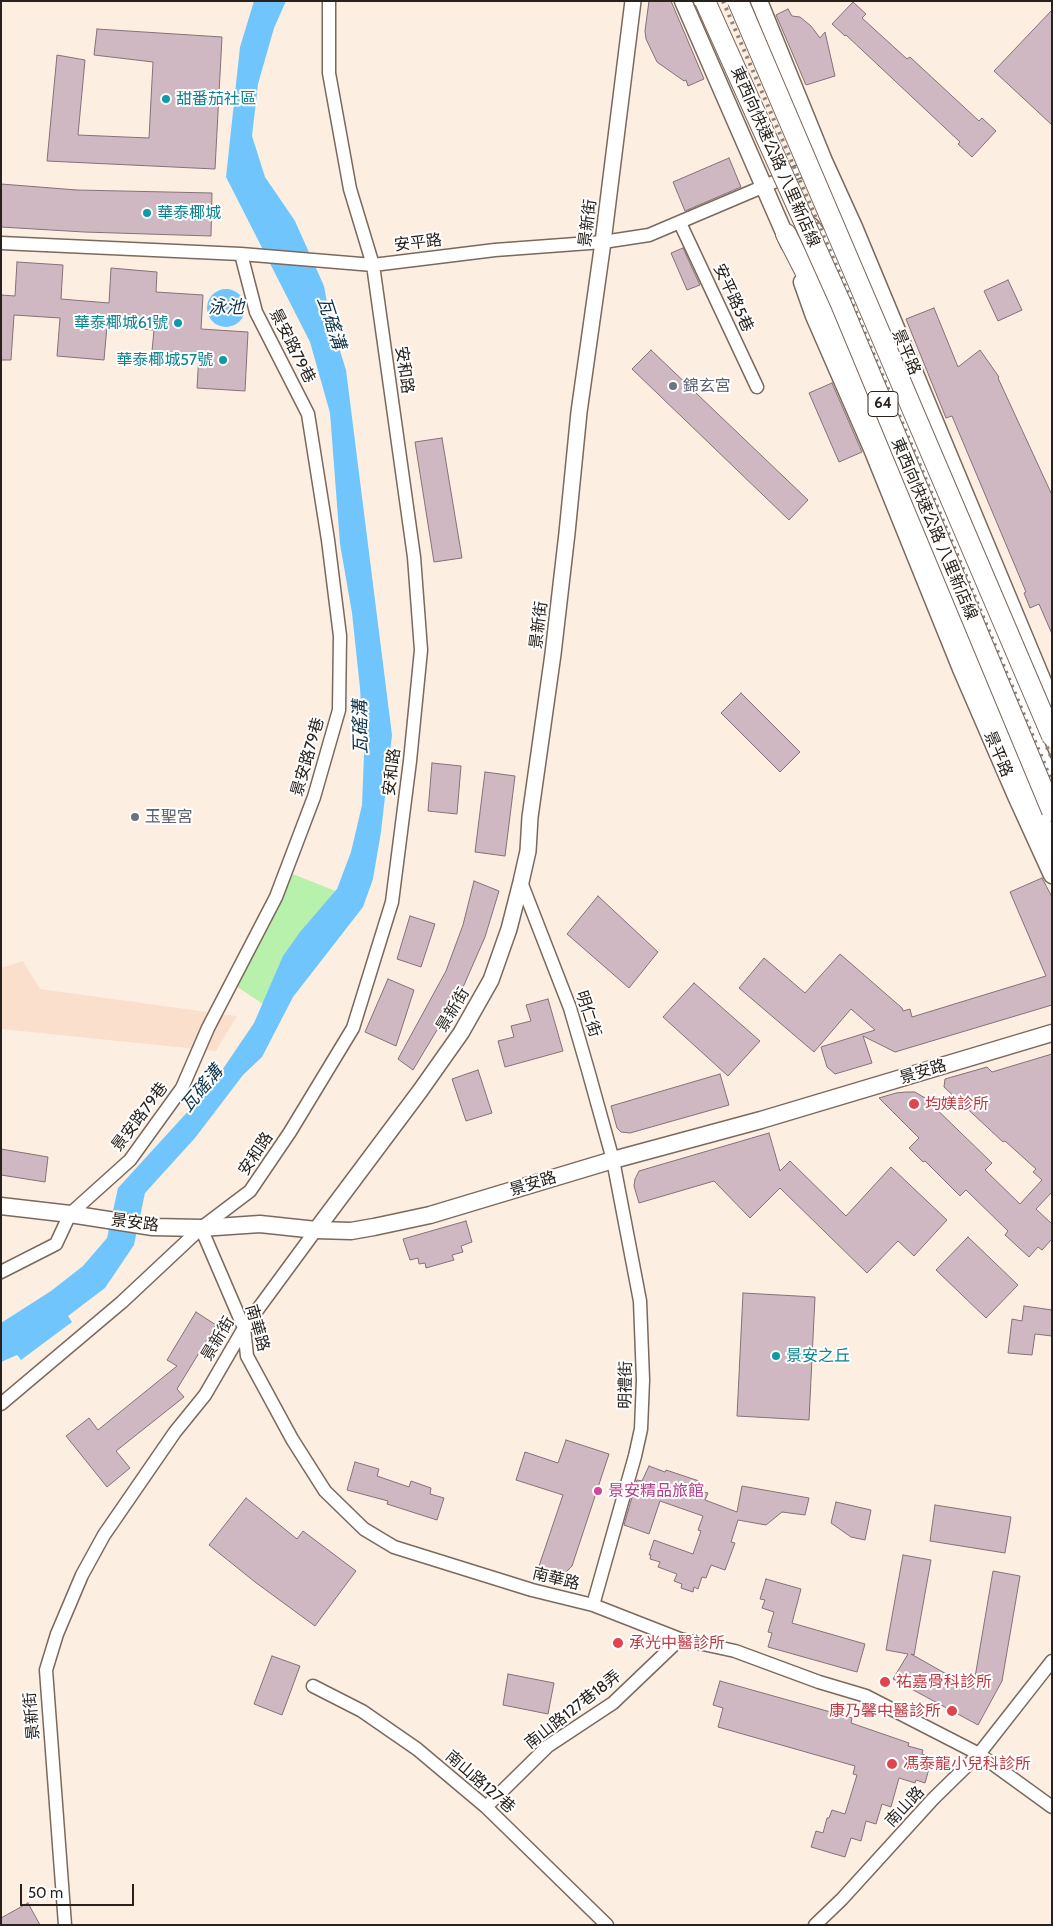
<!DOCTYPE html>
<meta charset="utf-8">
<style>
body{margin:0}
#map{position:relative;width:1053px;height:1926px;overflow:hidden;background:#fdeee2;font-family:Cabin,sans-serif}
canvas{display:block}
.frame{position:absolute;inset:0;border:2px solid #29221c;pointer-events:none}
.scale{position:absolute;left:20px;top:1884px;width:114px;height:22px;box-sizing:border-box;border:2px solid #29221c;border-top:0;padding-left:6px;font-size:15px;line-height:18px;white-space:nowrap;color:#29221c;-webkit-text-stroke:4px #fff;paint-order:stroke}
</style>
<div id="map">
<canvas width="1053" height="1926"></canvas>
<div class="frame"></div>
<div class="scale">50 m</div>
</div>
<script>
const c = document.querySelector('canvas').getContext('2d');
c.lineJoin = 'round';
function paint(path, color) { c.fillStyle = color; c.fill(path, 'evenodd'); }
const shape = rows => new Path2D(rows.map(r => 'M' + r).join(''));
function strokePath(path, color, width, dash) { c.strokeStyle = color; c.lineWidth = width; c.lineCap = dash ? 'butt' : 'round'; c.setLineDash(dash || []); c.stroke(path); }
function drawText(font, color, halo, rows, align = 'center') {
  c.font = font + ' Cabin,"Noto Sans TC",sans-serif'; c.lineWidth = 4; c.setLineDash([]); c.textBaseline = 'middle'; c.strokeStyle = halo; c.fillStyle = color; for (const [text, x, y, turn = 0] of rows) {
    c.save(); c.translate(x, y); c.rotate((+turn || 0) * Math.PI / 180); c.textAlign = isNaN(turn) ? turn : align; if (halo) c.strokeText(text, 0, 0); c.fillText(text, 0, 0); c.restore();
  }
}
const built = shape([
 [23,961,40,989,237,1016,216,1051,1,1029,1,968]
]);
const green = shape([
 [293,874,338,892,266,1006,236,986]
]);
const water = shape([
 [254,1,286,1,274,28,258,84,252,136,265,177,295,221,324,286,330,319,346,370,392,735,381,832,373,879,363,907,293,997,262,1057,243,1075,195,1138,145,1193,134,1245,105,1288,68,1316,72,1322,21,1360,17,1355,1,1362,1,1323,51,1291,83,1266,107,1238,118,1188,212,1085,254,1023,283,956,300,932,337,889,351,852,362,805,364,754,360,688,352,613,340,544,330,413,310,342,226,177,240,47],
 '207 308a19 19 0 1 1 38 0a19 19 0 1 1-38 0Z'
]);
const building = shape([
 [649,1,671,1,704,79,688,86,686,80,684,81,657,62,646,39,645,31,649,1],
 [853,2,866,14,862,18,907,59,910,57,979,121,982,118,996,131,972,157,958,144,960,142,846,35,845,36,832,24,853,2],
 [788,9,792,16,800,17,811,26,820,38,825,32,835,76,806,85,776,15,788,9],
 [1052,10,1052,125,994,71,1052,10],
 [97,29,222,37,215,169,47,161,57,55,85,60,78,135,149,138,153,62,94,55,97,29],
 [729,158,741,187,685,211,673,182,729,158],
 [1,184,77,190,212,193,211,236,84,232,1,227,1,184],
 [683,248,700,285,687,290,671,253,683,248],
 [17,262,63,265,61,299,109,303,111,268,157,272,156,292,203,295,201,329,248,332,245,391,197,388,199,354,152,351,154,330,107,326,104,360,57,356,60,318,14,315,11,360,1,360,1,295,15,296,17,262],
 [1008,280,1022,310,998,321,984,291,1008,280],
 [934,308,958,367,980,350,999,377,998,378,1052,495,1052,634,1039,604,1030,608,1024,593,1026,592,952,416,946,418,906,319,934,308],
 [651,350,808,500,789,520,632,369,651,350],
 [832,383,862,452,839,462,809,393,832,383],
 [442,438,462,558,434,562,415,442,442,438],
 [741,693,800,752,780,772,721,713,741,693],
 [432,763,461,766,457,814,428,811,432,763],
 [485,772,515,776,505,856,475,852,485,772],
 [1042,878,1052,897,1052,1005,895,1052,863,1036,872,1063,835,1074,827,1067,821,1047,875,1030,851,1009,814,1052,739,988,764,958,805,993,840,954,902,1008,903,1011,910,1009,912,1017,1046,976,1010,892,1042,878],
 [474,881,499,891,485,937,464,985,413,1070,398,1059,446,971,463,925,474,881],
 [598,896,658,952,629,988,567,934,598,896],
 [410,916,435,924,421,967,397,959,410,916],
 [388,979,414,990,396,1046,365,1032,388,979],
 [694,983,760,1041,728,1076,663,1017,694,983],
 [548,999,563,1051,505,1067,498,1041,514,1037,511,1026,531,1021,526,1005,548,999],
 [1052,1054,1052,1192,1036,1209,1052,1224,1052,1239,1042,1250,1038,1247,1029,1257,1005,1235,1008,1231,966,1190,960,1196,925,1161,923,1162,909,1148,919,1138,879,1098,896,1093,906,1092,915,1092,925,1098,992,1163,985,1170,1020,1204,1042,1180,1033,1172,1036,1169,1005,1141,1003,1142,944,1087,945,1079,987,1067,992,1072,1052,1054],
 [478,1070,492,1113,466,1121,452,1079,478,1070],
 [720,1074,729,1105,630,1133,621,1132,617,1128,611,1106,720,1074],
 [769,1133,780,1171,790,1161,846,1216,891,1167,947,1220,914,1256,898,1241,867,1273,780,1188,750,1218,714,1181,639,1203,634,1186,635,1179,639,1171,769,1133],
 [1,1149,48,1157,45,1182,1,1175,1,1149],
 [466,1221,472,1242,461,1246,463,1252,452,1255,454,1260,426,1268,425,1263,419,1264,418,1258,410,1260,403,1239,466,1221],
 [968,1237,1018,1285,986,1318,936,1270,968,1237],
 [743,1293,815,1297,809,1420,737,1416,743,1293],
 [1024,1306,1052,1310,1052,1336,1035,1334,1032,1355,1008,1353,1012,1319,1022,1321,1024,1306],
 [196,1312,216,1325,177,1389,184,1397,116,1451,130,1468,107,1487,66,1436,89,1418,98,1430,177,1366,167,1360,196,1312],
 [566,1440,609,1454,572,1566,564,1574,539,1566,563,1495,516,1480,525,1452,558,1463,566,1440],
 [355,1462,379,1469,377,1476,409,1487,411,1481,431,1488,430,1494,444,1498,437,1520,387,1504,388,1501,347,1490,355,1462],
 [649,1466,665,1472,666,1470,699,1481,697,1490,708,1493,705,1500,737,1512,742,1486,809,1498,805,1515,782,1512,766,1525,738,1520,731,1542,735,1543,725,1570,711,1565,706,1578,702,1577,698,1589,694,1587,693,1592,681,1588,682,1584,674,1581,677,1574,658,1567,660,1562,650,1559,651,1555,649,1555,654,1540,693,1554,701,1531,698,1530,703,1516,660,1501,649,1534,624,1525,637,1480,642,1481,649,1466],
 [246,1498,297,1539,303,1531,356,1571,315,1626,255,1582,209,1545,246,1498],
 [836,1502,871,1510,865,1540,851,1537,831,1523,836,1502],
 [935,1505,1011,1517,1005,1553,930,1541,935,1505],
 [903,1555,931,1560,914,1655,911,1654,973,1689,993,1571,1020,1576,1002,1681,978,1725,893,1679,908,1654,886,1650,903,1555],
 [766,1579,801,1589,792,1623,865,1644,857,1672,768,1647,772,1633,768,1632,774,1612,762,1608,765,1600,760,1599,766,1579],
 [272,1656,300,1666,282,1715,254,1704,272,1656],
 [508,1674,554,1683,548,1714,503,1705,508,1674],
 [720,1681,852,1718,851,1723,909,1743,908,1746,923,1750,922,1754,932,1758,925,1783,916,1780,915,1783,899,1778,891,1807,882,1804,876,1824,866,1821,861,1841,851,1838,845,1857,811,1847,816,1831,823,1833,827,1818,829,1818,832,1810,845,1814,857,1775,853,1774,855,1766,718,1727,723,1708,713,1705,720,1681],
 [28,1903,40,1925,1,1925,1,1918,28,1903]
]);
const minor = shape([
 [680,223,757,387],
 [1,243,241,254,373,265,495,250,603,242,649,235,814,165],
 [521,882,570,1008,588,1070,613,1160,640,1301,643,1380,641,1429,635,1456,593,1605],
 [201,1228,244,1328,247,1356,292,1439,325,1491,364,1529,394,1547,532,1590,593,1605,680,1639,735,1651,819,1682,866,1696,979,1754,1052,1807],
 [1,1272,56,1244,70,1214,130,1160,182,1088,208,1028,276,897,314,797,339,710,340,636,328,540,308,414,256,312,241,254],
 [1,1404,122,1302,201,1228,250,1191,290,1132,353,1028,392,902,410,761,421,650,414,557,373,265,350,189,329,73,329,1],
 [313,1686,362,1711,417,1749,486,1807,607,1925],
 [486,1807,548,1746,613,1703,680,1639],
 [65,1925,46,1670,57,1634,82,1575,104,1535,175,1432,205,1395,244,1328,316,1230],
 [815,1925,842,1899,933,1799,979,1754,1052,1661]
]);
const tertiary = shape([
 [316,1230,420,1091,461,1033,491,980,509,929,521,882,528,851,530,817,553,654,567,533,579,412,603,242,633,1]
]);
const secondary = shape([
 [683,1,789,244],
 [759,1,824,161,854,227,1052,703],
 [811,226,837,260,1052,783],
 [802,282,814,316,872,449,961,669,1016,796,1052,875],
 [1,1206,70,1214,153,1227,201,1228,260,1224,316,1230,351,1231,374,1227,430,1215,613,1160,761,1120,1052,1033]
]);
const trunk = shape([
 [786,234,825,310,975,670,1052,850]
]);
const rail = shape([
 [723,1,851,300,1052,782],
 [731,1,794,146,1052,759]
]);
const trunkBridge = shape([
 [705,1,841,304,1052,811],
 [738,1,1052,736]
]);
const markers = [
 [166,99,5,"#0f9aa8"],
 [147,213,5,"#0f9aa8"],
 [178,323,5,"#0f9aa8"],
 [223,360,5,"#0f9aa8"],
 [673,386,5,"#6b7280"],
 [135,817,5,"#6b7280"],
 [914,1104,6,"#e0444e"],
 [776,1356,5,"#0f9aa8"],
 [598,1491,5,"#d1479c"],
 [618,1643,6,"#e0444e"],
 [885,1682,6,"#e0444e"],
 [952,1711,6,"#e0444e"],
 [892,1764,6,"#e0444e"]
];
const shields = [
 [883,404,30]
];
const shieldNames = [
 ["64",883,404]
];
const cultureNames = [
 ["甜番茄社區",176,99],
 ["華泰椰城",157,213],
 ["華泰椰城61號",168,323,"right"],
 ["華泰椰城57號",213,360,"right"],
 ["景安之丘",786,1356]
];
const streetNames = [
 ["東西向快速公路 八里新店線",775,157,66],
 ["景新街",588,223,-83],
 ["安平路",418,243,-7],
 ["安平路5巷",733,298,65],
 ["景安路79巷",292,346,63],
 ["景平路",906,352,67],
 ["安和路",404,370,82],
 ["東西向快速公路 八里新店線",934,529,67],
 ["景新街",539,625,-83],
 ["景平路",998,754,67],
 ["景安路79巷",308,757,-74],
 ["安和路",392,772,-83],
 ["景新街",453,1010,-59],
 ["明仁街",588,1014,72],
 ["景安路",923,1072,-17],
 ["景安路79巷",140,1117,-53],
 ["安和路",256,1154,-56],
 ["景安路",533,1184,-17],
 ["景安路",135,1223,7],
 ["南華路",257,1328,74],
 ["景新街",218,1339,-59],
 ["明禮街",626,1385,-89],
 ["南華路",556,1579,14],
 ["南山路127巷18弄",573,1710,-38],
 ["景新街",32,1716,-95],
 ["南山路127巷",480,1782,41],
 ["南山路",905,1807,-47]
];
const worshipNames = [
 ["錦玄宮",683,386],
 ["玉聖宮",145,817]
];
const healthNames = [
 ["均媄診所",925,1104],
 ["承光中醫診所",629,1643],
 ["祐嘉骨科診所",896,1682],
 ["康乃馨中醫診所",941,1711,"right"],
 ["馮泰龍小兒科診所",903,1764]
];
const hotelNames = [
 ["景安精品旅館",608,1491]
];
const waterNames = [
 ["泳池",226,308],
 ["瓦磘溝",331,323,72],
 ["瓦磘溝",361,727,-91],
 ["瓦磘溝",202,1089,-50]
];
paint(built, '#fae0cc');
paint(green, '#b7f1ac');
paint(water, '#70c6fc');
paint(building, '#cfb8c1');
strokePath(building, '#857079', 1);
strokePath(minor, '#7a695d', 15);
strokePath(tertiary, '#7a695d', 18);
strokePath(secondary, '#7a695d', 19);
strokePath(trunk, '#7a695d', 22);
strokePath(minor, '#fff', 12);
strokePath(tertiary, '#fff', 15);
strokePath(secondary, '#fff', 16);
strokePath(trunk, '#fff', 20);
strokePath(rail, '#8c8279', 4, [2.5, 5]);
strokePath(trunkBridge, '#7a695d', 22, []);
strokePath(trunkBridge, '#fff', 20);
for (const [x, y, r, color] of markers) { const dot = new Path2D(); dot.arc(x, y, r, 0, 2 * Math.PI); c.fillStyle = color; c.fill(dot); strokePath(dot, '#fff', 2); }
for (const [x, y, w] of shields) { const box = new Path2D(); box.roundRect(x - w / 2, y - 12.5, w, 25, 4); c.fillStyle = '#fff'; c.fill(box); strokePath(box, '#29221c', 1); }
drawText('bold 15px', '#29221c', null, shieldNames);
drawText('16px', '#0d838f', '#fff', cultureNames, 'left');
drawText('16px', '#29221c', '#fff', streetNames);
drawText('16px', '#5b616d', '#fff', worshipNames, 'left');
drawText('16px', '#be3a42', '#fff', healthNames, 'left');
drawText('16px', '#b23c85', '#fff', hotelNames, 'left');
drawText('italic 18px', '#0e344a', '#fff', waterNames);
</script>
